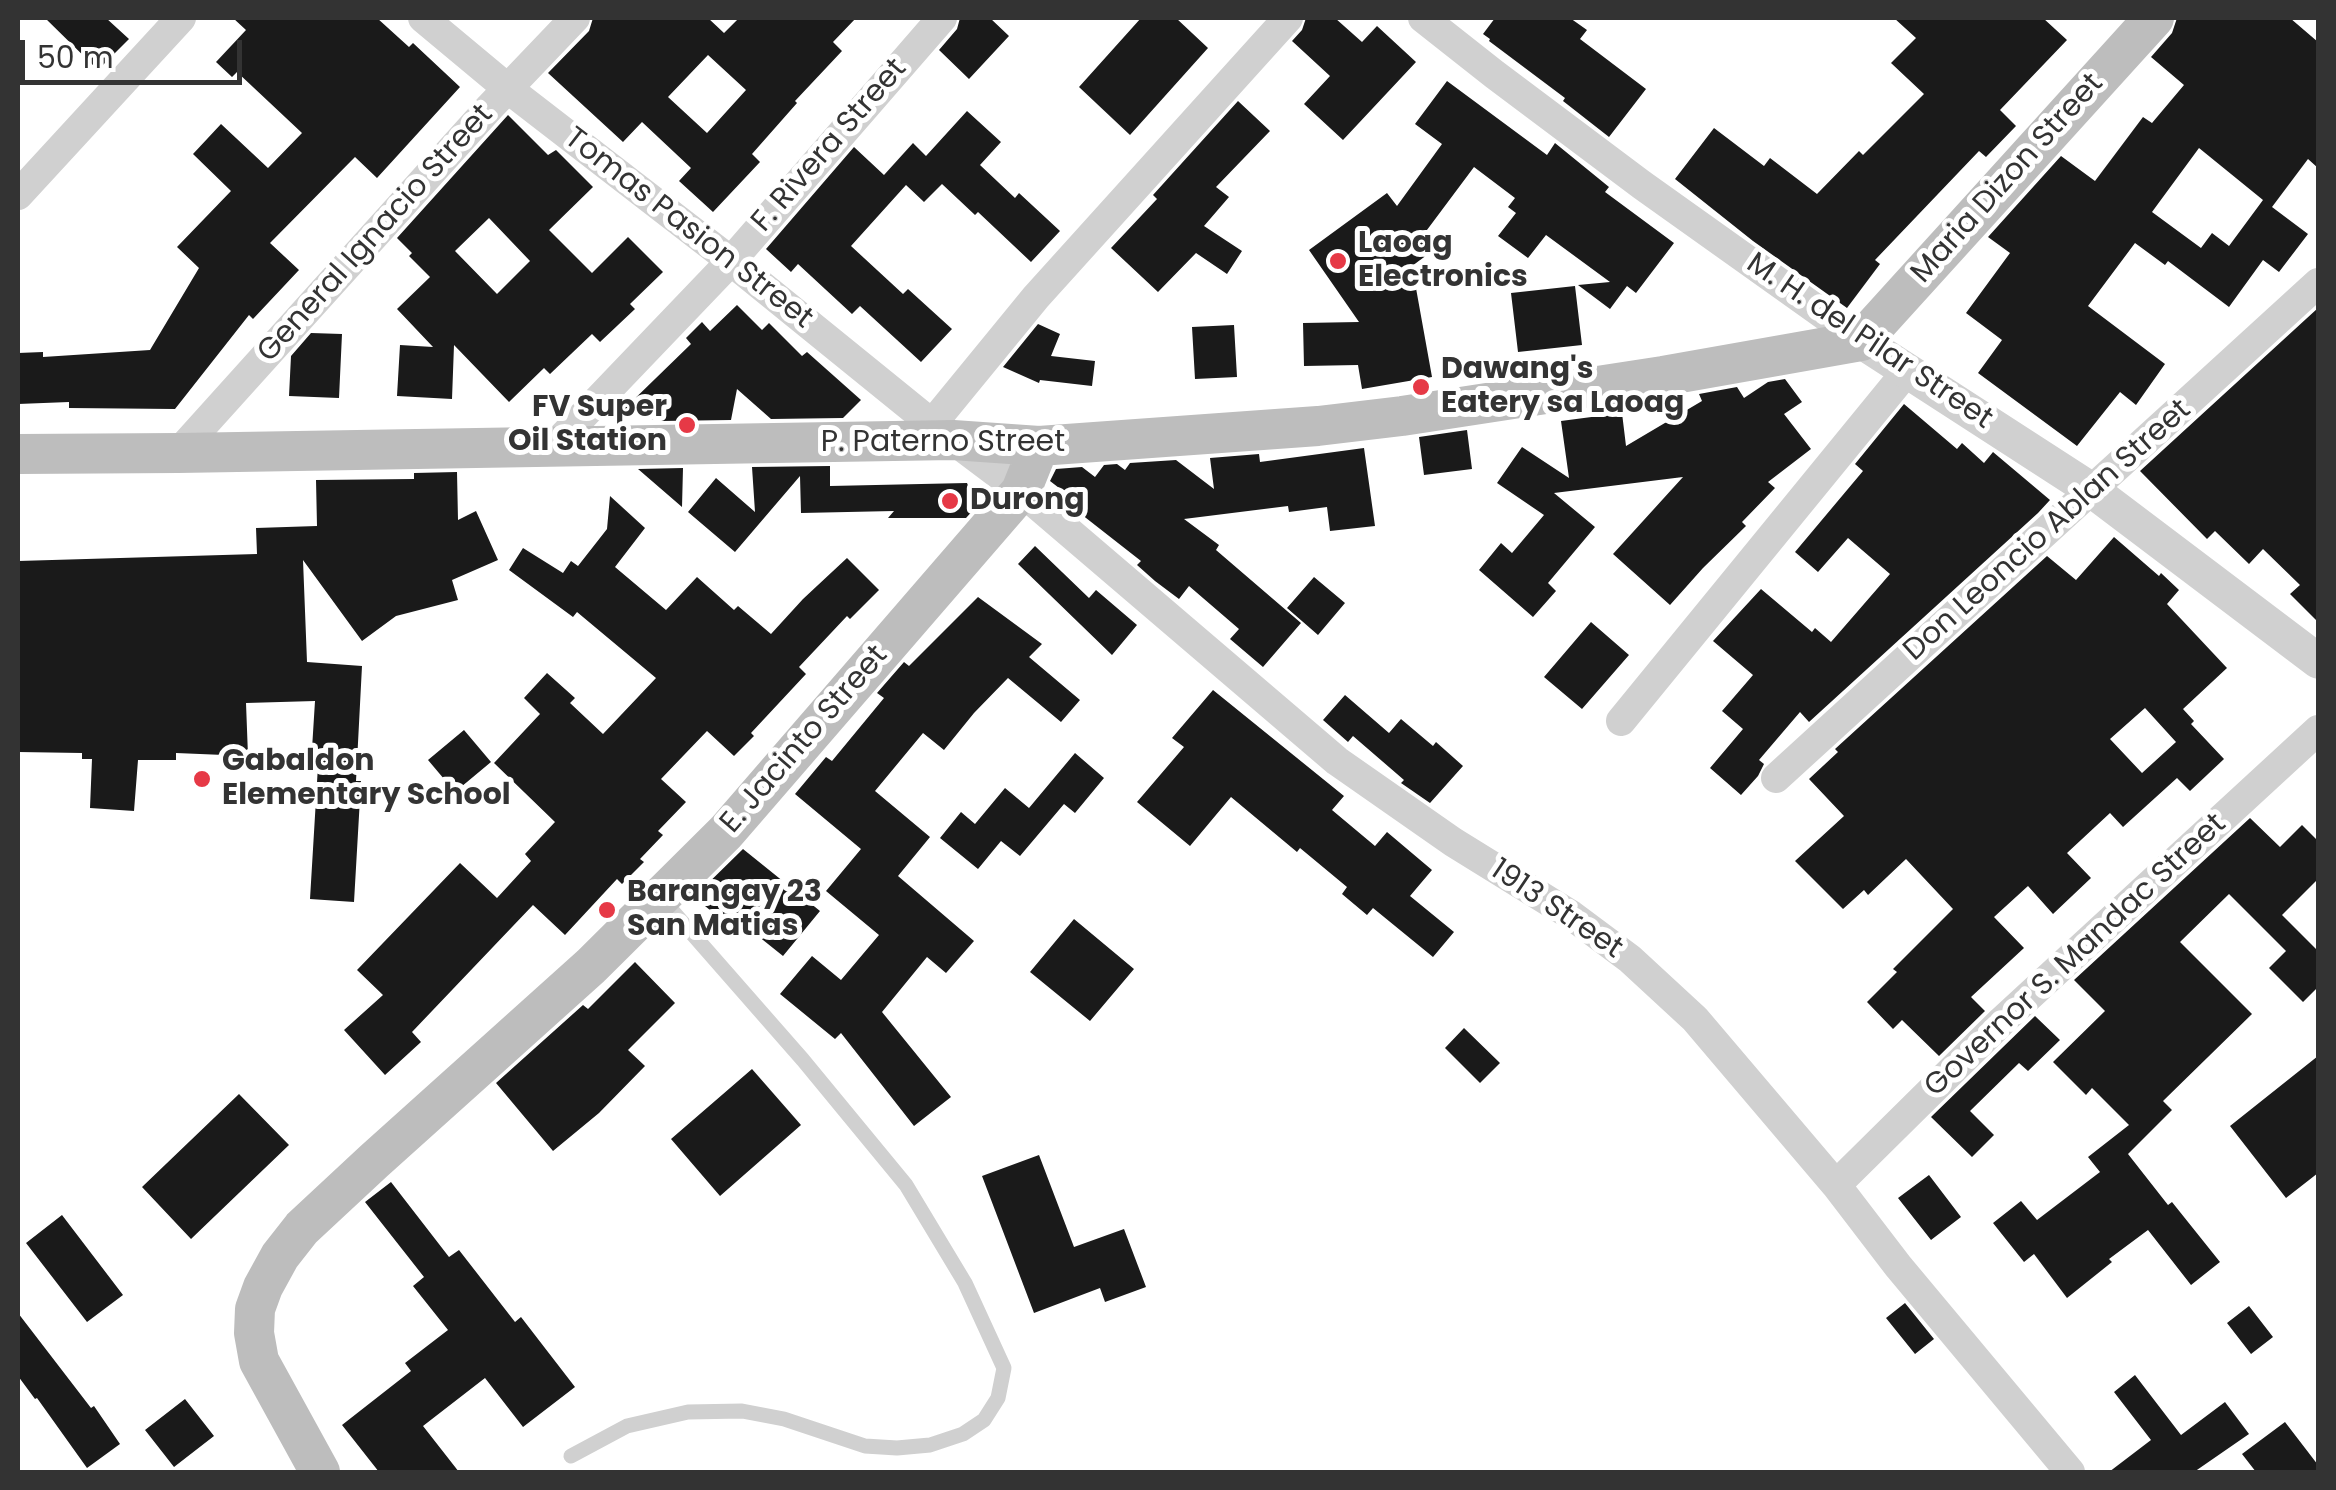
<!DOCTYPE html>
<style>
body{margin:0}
#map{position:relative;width:2336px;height:1490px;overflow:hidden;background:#fff;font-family:Poppins,sans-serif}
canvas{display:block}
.frame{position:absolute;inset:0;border:20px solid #333;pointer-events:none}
.scale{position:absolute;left:20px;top:40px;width:222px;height:45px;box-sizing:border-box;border:5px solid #333;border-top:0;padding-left:12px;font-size:30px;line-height:35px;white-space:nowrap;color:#333;-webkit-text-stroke:8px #fff;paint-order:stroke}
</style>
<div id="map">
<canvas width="2336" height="1490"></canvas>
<div class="frame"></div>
<div class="scale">50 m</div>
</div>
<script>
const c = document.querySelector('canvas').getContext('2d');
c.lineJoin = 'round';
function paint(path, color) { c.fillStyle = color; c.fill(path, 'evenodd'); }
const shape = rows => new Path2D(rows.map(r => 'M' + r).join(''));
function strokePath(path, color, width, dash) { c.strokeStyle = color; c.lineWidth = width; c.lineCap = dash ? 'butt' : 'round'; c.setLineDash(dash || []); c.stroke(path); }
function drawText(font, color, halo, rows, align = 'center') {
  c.font = font + ' Poppins,sans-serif'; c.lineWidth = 10; c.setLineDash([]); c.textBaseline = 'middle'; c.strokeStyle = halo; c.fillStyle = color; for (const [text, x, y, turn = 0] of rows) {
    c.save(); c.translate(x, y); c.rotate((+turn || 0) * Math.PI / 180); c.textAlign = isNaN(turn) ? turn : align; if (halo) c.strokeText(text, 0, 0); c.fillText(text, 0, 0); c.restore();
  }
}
const building = shape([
 [45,18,106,18,129,39,98,70],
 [233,18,377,18,409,47,413,43,460,87,377,178,355,157,270,243,299,270,253,319,249,315,175,409,69,408,69,402,18,404,18,353,43,352,43,357,150,350,199,268,177,247,231,191,193,154,221,124,268,168,302,133,237,72,232,77,216,62,246,30],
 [593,18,708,18,724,33,739,18,856,18,833,42,842,51,795,101,797,103,752,154,760,162,713,212,679,181,691,168,642,122,623,142,548,73,589,31],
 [708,55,746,90,707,133,668,97],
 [960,18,990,18,1009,36,969,79,939,50,957,29],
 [1141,18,1176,18,1208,48,1130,135,1079,87],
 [1306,18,1335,18,1362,42,1377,26,1416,62,1343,140,1304,104,1330,76,1292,41,1302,30],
 [1495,18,1570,18,1587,30,1580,39,1646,89,1609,137,1563,101,1565,98,1489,41,1490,39,1483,34],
 [1894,18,2043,18,2067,40,2000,110,2016,126,1986,157,1979,151,1875,260,1880,264,1847,308,1753,241,1675,179,1714,128,1764,166,1770,158,1817,194,1859,151,1863,155,1924,94,1891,63,1916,38],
 [2177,18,2290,18,2318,42,2318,168,2308,159,2272,207,2308,234,2279,272,2263,260,2229,307,2168,261,2165,265,2135,243,2088,306,2165,364,2136,405,2120,392,2077,446,1978,373,2002,340,1966,313,2010,253,1988,237,2061,156,2095,181,2143,117,2152,123,2184,85,2151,57,2172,33],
 [2199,148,2263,200,2229,246,2212,233,2201,248,2152,212],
 [1447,81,1547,155,1555,143,1609,187,1605,192,1674,243,1636,293,1627,286,1610,309,1578,285,1610,282,1546,235,1528,258,1498,236,1516,213,1508,207,1515,198,1474,167,1421,238,1431,252,1412,266,1432,377,1362,389,1358,365,1304,366,1303,323,1359,322,1309,250,1387,193,1397,206,1442,144,1415,124],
 [1238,101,1270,131,1216,187,1229,197,1204,226,1242,251,1227,274,1196,253,1158,292,1111,248,1157,199,1153,195],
 [967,111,1001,142,980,165,1015,198,1019,193,1060,231,1031,262,978,212,975,215,942,184,924,202,906,185,851,246,903,294,908,289,952,329,921,362,860,306,852,314,798,264,791,272,766,249,854,147,884,175,913,143,926,156],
 [508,115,548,155,556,150,593,187,549,230,592,273,628,237,663,272,630,304,635,309,600,342,592,334,550,374,544,368,509,402,454,345,452,399,397,396,400,345,433,347,397,309,430,277,409,256,412,253,397,238],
 [489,218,530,261,497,294,455,251],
 [1575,286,1582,345,1518,352,1511,293],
 [737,305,762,330,769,323,802,356,807,352,861,400,843,418,771,419,737,389,731,420,662,421,620,413,691,344,686,338,702,322,710,331],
 [2318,308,2318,622,2290,594,2300,585,2263,549,2249,564,2215,531,2207,539,2140,471],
 [1038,324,1060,334,1051,356,1095,361,1092,386,1040,380,1039,383,1003,367],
 [1234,325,1237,377,1195,379,1192,327],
 [311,333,342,334,339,398,289,396,291,356],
 [1785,379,1802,402,1784,414,1811,449,1768,482,1775,488,1742,522,1746,526,1703,568,1670,605,1613,554,1683,477,1554,493,1595,527,1548,583,1556,591,1533,617,1479,570,1501,543,1512,553,1544,515,1497,483,1522,447,1569,478,1561,421,1622,413,1626,446,1702,401,1699,394,1737,387,1744,398,1768,382],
 [1904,404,1957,449,1962,443,1984,463,1993,452,2050,500,2038,513,1809,722,1800,712,1759,760,1764,764,1758,776,1741,795,1710,768,1743,729,1722,711,1753,675,1713,641,1761,589,1812,632,1815,628,1831,642,1890,574,1848,538,1818,572,1795,552,1863,471,1855,464],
 [1467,430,1472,469,1424,475,1419,437],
 [1364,448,1375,526,1330,531,1327,507,1289,512,1288,506,1184,519,1219,545,1216,550,1301,623,1263,667,1230,639,1239,629,1189,586,1179,599,1155,581,1137,565,1141,561,1072,507,1076,501,1050,481,1056,469,1082,467,1095,477,1104,465,1117,464,1125,470,1130,463,1176,460,1214,489,1210,458,1259,454,1260,462],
 [830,466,830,486,967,483,976,507,966,518,888,518,894,511,801,513,800,476,735,552,688,512,716,478,755,512,752,467],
 [683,468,682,507,638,469],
 [457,472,458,520,476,511,498,560,452,580,458,600,396,616,362,641,303,560,307,662,362,666,356,781,361,781,354,902,310,899,319,749,312,749,315,701,246,703,248,756,176,753,176,760,138,760,134,811,90,808,92,759,82,759,82,753,18,752,18,561,257,554,256,528,317,526,316,480,414,479,414,473],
 [610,496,645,528,615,567,666,610,697,577,734,610,738,606,771,634,803,599,847,558,879,590,850,619,847,616,799,667,806,674,751,733,754,736,734,756,707,731,661,779,686,802,658,831,663,835,640,859,644,862,622,884,617,879,565,935,533,905,412,1032,421,1042,385,1075,344,1030,383,995,357,970,460,863,497,898,531,861,525,854,555,822,494,763,540,714,524,698,547,673,575,698,570,703,603,734,656,678,577,612,573,617,509,570,523,548,563,573,571,561,578,566,607,529],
 [2114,537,2159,576,2161,573,2179,590,2167,604,2227,668,2183,709,2194,721,2191,724,2224,759,2190,791,2177,778,2123,827,2110,813,2067,853,2091,878,2053,914,2028,886,1994,917,2024,948,1971,997,1985,1011,1939,1056,1902,1020,1893,1029,1867,1002,1897,972,1893,969,1953,909,1906,859,1868,895,1864,890,1843,909,1795,861,1844,816,1809,779,1838,752,1835,749,2047,556,2076,580],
 [2145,708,2176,742,2142,773,2110,739],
 [1035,546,1089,598,1096,590,1137,625,1112,655,1018,564],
 [1314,577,1345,603,1318,635,1287,608],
 [978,597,1042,644,1029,657,1080,700,1061,722,1008,678,974,713,944,750,923,733,875,791,930,837,898,876,974,941,946,973,927,957,882,1012,951,1097,914,1126,841,1033,835,1039,780,994,812,956,841,980,879,935,826,891,861,849,795,794,826,757,832,761,884,698,877,693,904,662,909,666],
 [1591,622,1629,655,1582,709,1544,677],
 [1213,690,1344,796,1332,810,1375,846,1387,832,1432,870,1410,896,1454,932,1433,957,1373,908,1367,915,1342,894,1347,887,1300,848,1297,852,1231,797,1190,846,1137,802,1184,747,1172,738],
 [1345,695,1389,733,1401,719,1433,746,1436,742,1463,766,1430,803,1401,783,1404,780,1353,736,1348,742,1323,720],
 [464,730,491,762,455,792,428,760],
 [1075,753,1104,778,1075,813,1064,804,1020,856,1001,841,978,869,940,838,961,812,975,824,1005,788,1029,808],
 [2250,818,2280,847,2302,825,2318,841,2318,879,2282,915,2318,951,2318,987,2303,1002,2269,968,2286,951,2229,894,2180,942,2252,1014,2163,1101,2172,1110,2128,1154,2168,1205,2172,1202,2220,1262,2191,1285,2148,1230,2109,1259,2112,1262,2067,1298,2034,1254,2024,1262,1993,1223,2021,1201,2037,1220,2100,1172,2088,1157,2129,1125,2092,1088,2086,1095,2053,1062,2105,1011,2074,980],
 [743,849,820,911,783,956,733,916,727,924,694,897],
 [1074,919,1134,969,1090,1021,1030,972],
 [635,962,675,1003,628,1050,645,1066,599,1113,553,1151,496,1083,583,1005,588,1009],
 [2035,1016,2060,1040,2028,1071,2019,1063,1970,1111,1994,1135,1972,1157,1931,1117],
 [1464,1028,1500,1063,1480,1083,1445,1048],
 [2318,1056,2318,1173,2286,1198,2230,1126],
 [752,1069,801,1125,720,1196,671,1139],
 [239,1094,289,1145,191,1239,142,1187],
 [1039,1155,1074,1247,1124,1229,1146,1287,1105,1302,1100,1288,1034,1313,982,1176],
 [1929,1175,1961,1217,1931,1240,1898,1198],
 [391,1182,449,1257,459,1250,515,1322,521,1317,575,1387,523,1427,485,1378,423,1426,459,1472,379,1472,342,1425,411,1371,405,1363,448,1330,413,1286,424,1277,365,1202],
 [62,1215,123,1295,87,1322,26,1243],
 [1905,1303,1934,1339,1915,1354,1886,1318],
 [2249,1306,2273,1337,2251,1354,2227,1323],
 [18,1313,91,1408,94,1406,120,1444,87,1468,37,1398,35,1399,18,1376],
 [2135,1375,2181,1435,2225,1402,2249,1434,2194,1472,2109,1472,2151,1440,2114,1392],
 [185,1399,214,1436,174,1467,145,1430],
 [2285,1422,2318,1465,2318,1472,2256,1472,2242,1454]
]);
const service = shape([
 [571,1456,627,1426,688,1412,742,1411,784,1419,865,1446,897,1448,930,1445,963,1434,984,1420,998,1398,1004,1368,965,1283,906,1185,803,1060,661,898]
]);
const minor = shape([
 [423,18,507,88,731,261,932,424,1021,491,1337,761,1453,842,1571,915,1630,959,1695,1019,1836,1185,1898,1266,2070,1472],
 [1423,18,1494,74,1642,185,1861,341],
 [18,195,181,18],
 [932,424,1036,297,1288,18],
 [553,447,731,261,942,18],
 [178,453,490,107,575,18],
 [1621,721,1907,371],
 [1776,778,2318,283],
 [1836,1185,2002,1021,2318,730]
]);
const tertiary = shape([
 [1861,341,2093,491,2318,661]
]);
const secondary = shape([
 [18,454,178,453,953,440,1039,446,1318,426,1402,416,1663,376,1861,341,2154,18],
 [320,1472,259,1361,254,1333,255,1309,263,1287,280,1256,302,1228,374,1161,591,966,726,832,1021,491,1039,446]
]);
const markers = [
 [1338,261,10,"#e63946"],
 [1421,387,10,"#e63946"],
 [687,425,10,"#e63946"],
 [950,501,10,"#e63946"],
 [202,779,10,"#e63946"],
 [607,910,10,"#e63946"]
];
const streetNames = [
 ["F. Rivera Street",830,146,-49],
 ["Maria Dizon Street",2008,179,-48],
 ["Tomas Pasion Street",688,229,38],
 ["General Ignacio Street",376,234,-48],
 ["M. H. del Pilar Street",1869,342,34],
 ["P. Paterno Street",943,443],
 ["Don Leoncio Ablan Street",2048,531,-42],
 ["E. Jacinto Street",805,740,-49],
 ["1913 Street",1556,910,34],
 ["Governor S. Mandac Street",2076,956,-43]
];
const poiNames = [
 ["Laoag",1358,244],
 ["Electronics",1358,278],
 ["Dawang's",1441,370],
 ["Eatery sa Laoag",1441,404],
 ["FV Super",667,408,"right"],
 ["Oil Station",667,442,"right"],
 ["Durong",970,501],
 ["Gabaldon",222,762],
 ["Elementary School",222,796],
 ["Barangay 23",627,893],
 ["San Matias",627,927]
];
paint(building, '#1a1a1a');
strokePath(service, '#d0d0d0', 15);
strokePath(minor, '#d0d0d0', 30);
strokePath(tertiary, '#d0d0d0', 35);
strokePath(secondary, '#bdbdbd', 40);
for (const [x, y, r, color] of markers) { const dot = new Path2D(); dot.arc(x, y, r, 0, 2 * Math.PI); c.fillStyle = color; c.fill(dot); strokePath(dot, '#fff', 4); }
drawText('30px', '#333', '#fff', streetNames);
drawText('bold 30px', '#333', '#fff', poiNames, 'left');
</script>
